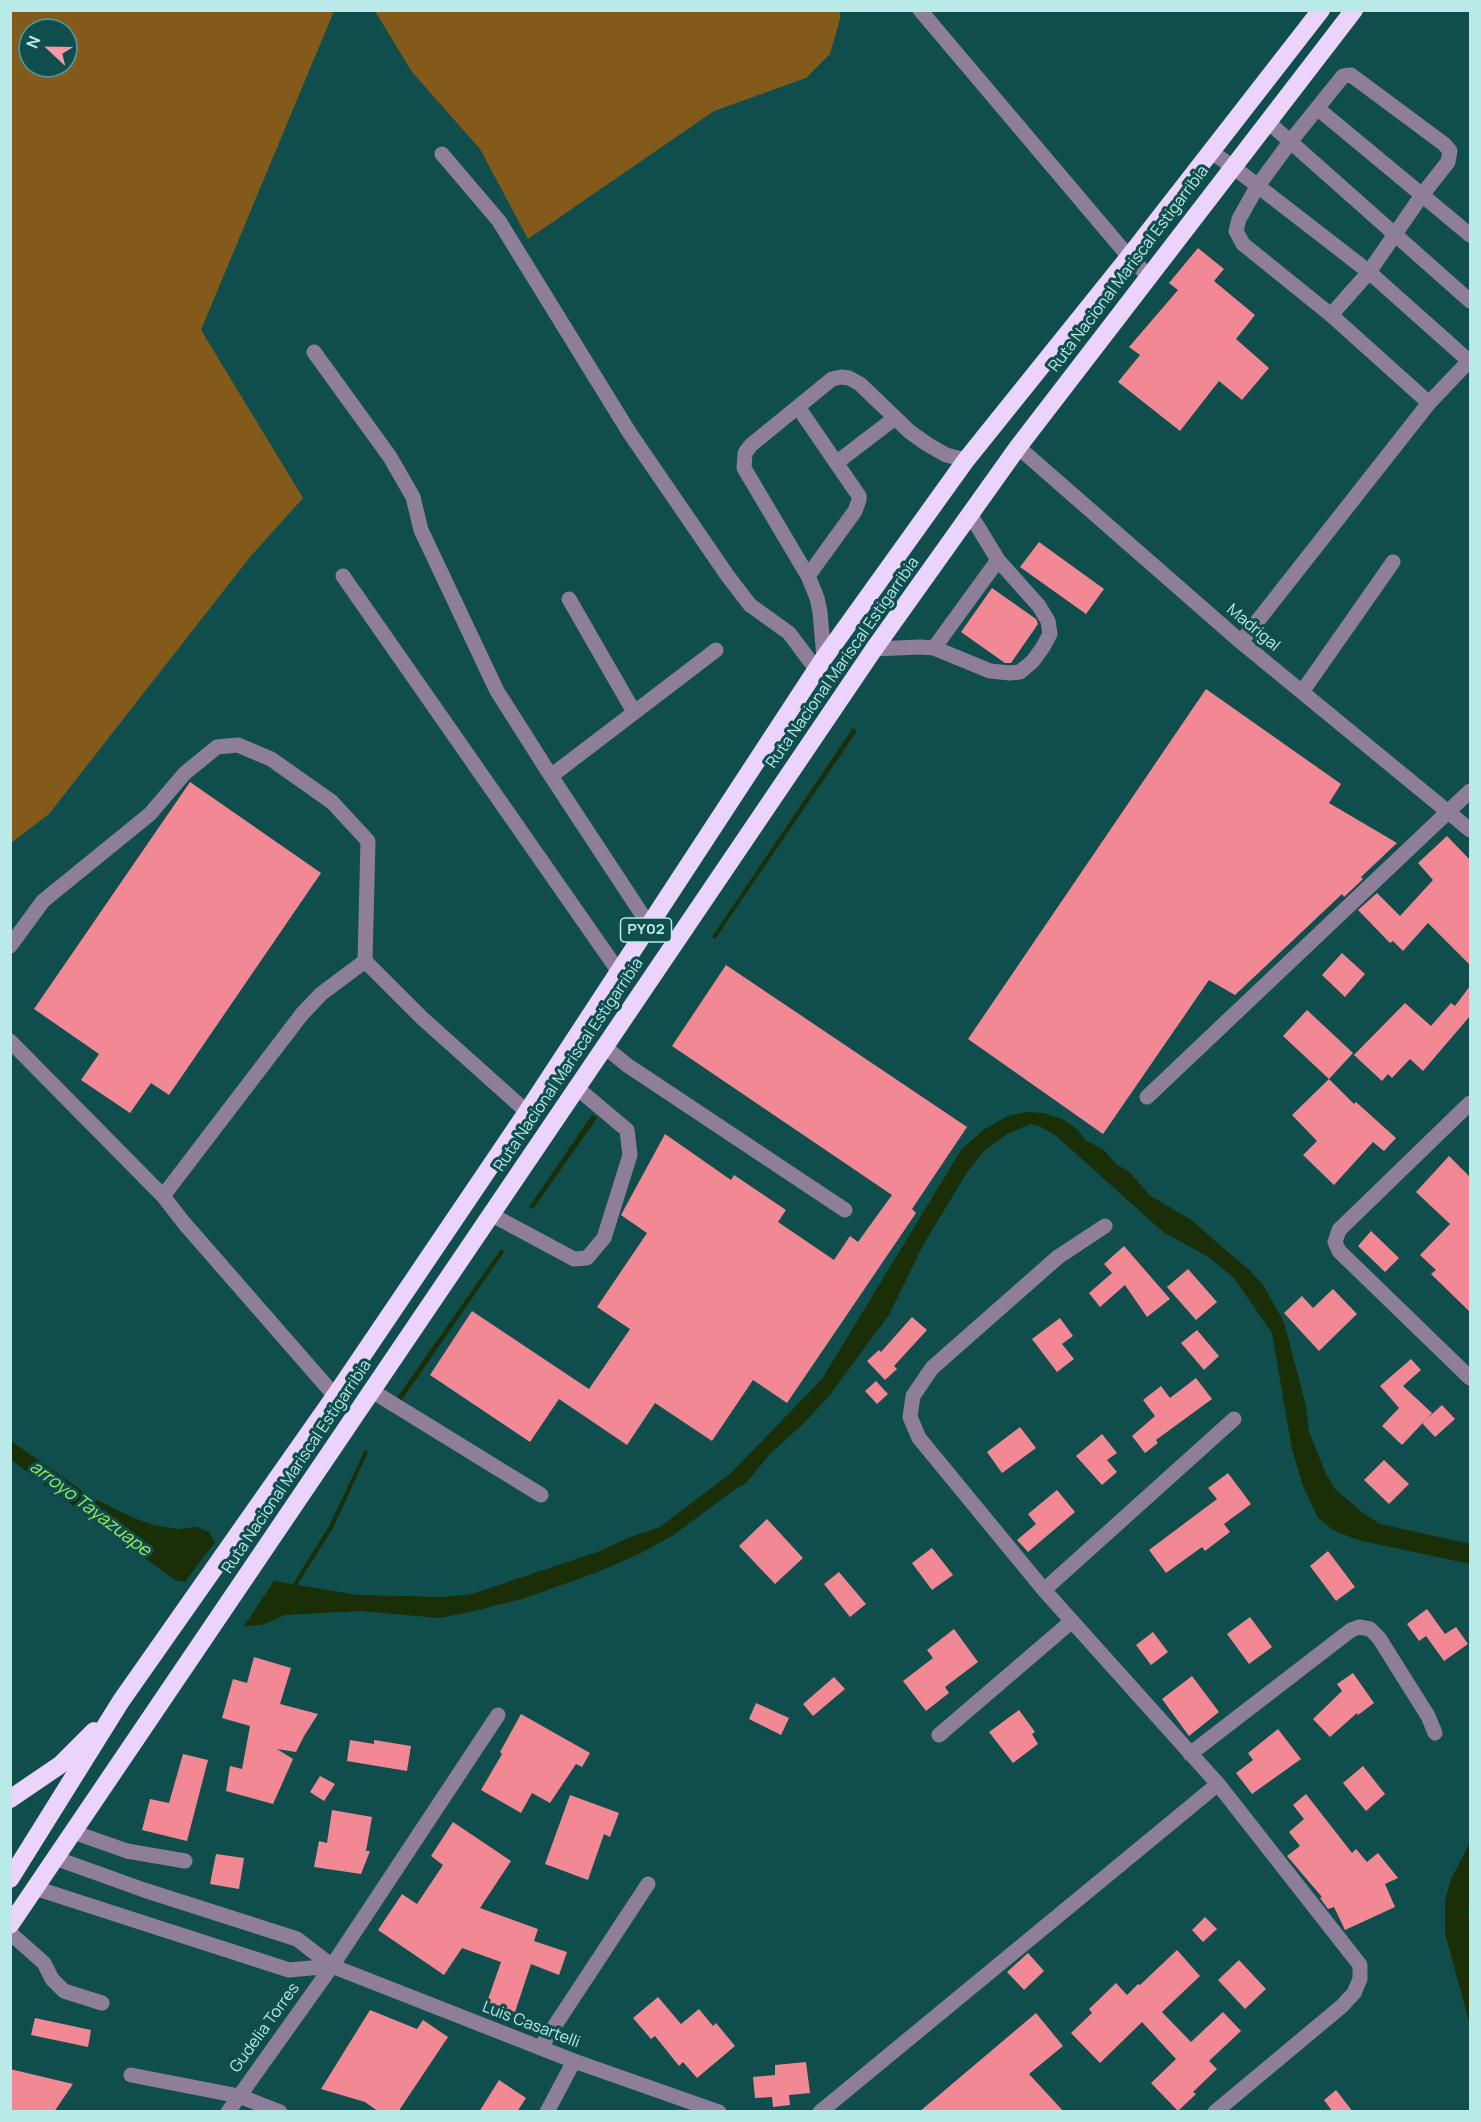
<!DOCTYPE html>
<style>
body{margin:0}
#map{position:relative;width:1481px;height:2122px;overflow:hidden;background:#0f4e4d;font-family:Manrope,sans-serif}
canvas{display:block}
.frame{position:absolute;inset:0;border:12px solid #b9eae7;pointer-events:none}
.north{position:absolute;left:18px;top:18px;width:60px;height:60px;box-sizing:border-box;background:#0f4e4d;border:2px solid #538c8b;border-radius:50%;rotate:292deg;font-size:16px;font-weight:700;line-height:24px;text-align:center;color:#b9eae7}
.north::after{content:'';display:block;margin:auto;width:21px;height:27px;background:#f49aa4;clip-path:polygon(50% 0,100% 100%,50% 72%,0 100%)}
</style>
<div id="map">
<canvas width="1481" height="2122"></canvas>
<div class="frame"></div>
<div class="north">N</div>
</div>
<script>
const c = document.querySelector('canvas').getContext('2d');
c.lineJoin = 'round';
function paint(path, color) { c.fillStyle = color; c.fill(path, 'evenodd'); }
const shape = rows => new Path2D(rows.map(r => 'M' + r).join(''));
function strokePath(path, color, width, dash) { c.strokeStyle = color; c.lineWidth = width; c.lineCap = dash ? 'butt' : 'round'; c.setLineDash(dash || []); c.stroke(path); }
function drawText(font, color, halo, rows, align = 'center') {
  c.font = font + ' Manrope,sans-serif'; c.lineWidth = 6; c.setLineDash([]); c.textBaseline = 'middle'; c.strokeStyle = halo; c.fillStyle = color; for (const [text, x, y, turn = 0] of rows) {
    c.save(); c.translate(x, y); c.rotate((+turn || 0) * Math.PI / 180); c.textAlign = isNaN(turn) ? turn : align; if (halo) c.strokeText(text, 0, 0); c.fillText(text, 0, 0); c.restore();
  }
}
const green = shape([
 [11,10,334,11,201,330,303,498,250,557,49,814,11,843],
 [30,30,66,30,66,66,30,66],
 [840,11,840,19,830,54,806,78,714,111,528,239,480,149,412,72,375,11]
]);
const water = shape([
 [853,728,857,731,715,939,712,937],
 [1026,1112,1044,1113,1062,1119,1078,1130,1086,1141,1103,1149,1117,1165,1127,1170,1136,1179,1149,1195,1190,1219,1248,1269,1263,1285,1284,1322,1306,1406,1309,1432,1326,1474,1336,1490,1363,1513,1380,1524,1470,1544,1470,1564,1358,1540,1333,1530,1318,1518,1303,1486,1292,1449,1272,1333,1234,1278,1210,1258,1162,1231,1054,1134,1039,1126,1030,1124,1009,1133,985,1150,968,1171,923,1245,889,1315,829,1396,804,1423,770,1454,745,1484,734,1490,672,1536,639,1554,598,1572,525,1598,470,1612,439,1618,361,1611,285,1615,262,1625,244,1626,274,1581,293,1584,329,1526,365,1450,368,1452,333,1528,297,1585,357,1595,444,1597,472,1594,600,1551,628,1538,660,1527,730,1474,822,1379,961,1150,983,1130,1008,1116],
 [592,1115,597,1118,533,1209,529,1207],
 [501,1249,504,1252,395,1410,390,1408],
 [11,1441,91,1497,134,1518,153,1525,177,1529,196,1527,209,1532,215,1542,185,1582,175,1580,11,1460],
 [1470,1843,1470,1903,1468,1912,1470,1925,1470,2025,1445,1933,1445,1901,1451,1879]
]);
const building = shape([
 [1198,248,1224,269,1214,281,1255,315,1236,339,1269,368,1242,400,1219,381,1180,431,1118,382,1140,355,1129,347,1178,290,1169,283],
 [1039,542,1104,589,1086,614,1020,567],
 [992,588,1036,619,1038,624,1011,663,1005,663,961,632],
 [1206,689,1341,784,1329,803,1397,843,1361,877,1363,879,1344,897,1342,894,1235,995,1209,980,1103,1134,968,1039],
 [190,782,321,873,169,1095,151,1083,130,1113,81,1080,99,1054,34,1009],
 [1447,836,1470,860,1470,965,1428,923,1403,951,1393,941,1390,943,1358,910,1377,893,1400,916,1433,880,1418,863],
 [1342,953,1365,974,1345,997,1322,975],
 [726,965,967,1127,912,1209,916,1213,787,1403,753,1380,712,1441,655,1403,627,1445,559,1399,530,1442,430,1375,472,1311,589,1389,630,1329,597,1307,647,1233,621,1215,665,1134,731,1180,734,1175,786,1210,778,1222,834,1260,850,1236,858,1242,892,1195,672,1046],
 [1470,986,1470,1016,1423,1071,1410,1059,1392,1078,1388,1074,1382,1081,1354,1055,1405,1003,1431,1026,1451,1003,1455,1006],
 [1307,1010,1353,1053,1329,1079,1283,1036],
 [1329,1079,1354,1104,1356,1102,1396,1138,1384,1151,1373,1142,1334,1185,1303,1155,1317,1141,1292,1115],
 [1449,1156,1470,1177,1470,1312,1431,1274,1436,1270,1420,1255,1450,1224,1416,1192],
 [1371,1231,1399,1258,1385,1272,1358,1246],
 [1124,1246,1170,1299,1147,1317,1125,1285,1100,1307,1089,1293,1112,1273,1104,1264],
 [1188,1269,1217,1302,1196,1320,1167,1287],
 [1333,1289,1357,1314,1319,1351,1284,1313,1302,1296,1313,1308],
 [912,1317,927,1330,894,1366,897,1369,885,1380,867,1361,879,1350,881,1352],
 [1060,1318,1073,1336,1062,1344,1074,1359,1057,1372,1032,1339],
 [1197,1330,1219,1356,1204,1370,1181,1343],
 [1411,1359,1421,1370,1403,1386,1432,1413,1402,1445,1382,1426,1399,1408,1380,1386],
 [1196,1378,1212,1399,1156,1440,1158,1443,1145,1453,1132,1436,1155,1416,1143,1400,1161,1386,1170,1398],
 [876,1381,888,1394,877,1404,865,1391],
 [1442,1405,1455,1419,1435,1437,1422,1423],
 [1020,1427,1036,1448,1002,1473,987,1452],
 [1102,1434,1117,1453,1107,1460,1117,1472,1102,1485,1076,1456],
 [1384,1460,1409,1484,1389,1504,1364,1480],
 [1228,1473,1251,1504,1224,1524,1230,1532,1205,1551,1202,1547,1166,1573,1149,1550,1217,1499,1208,1488],
 [1057,1490,1075,1512,1028,1552,1017,1540,1036,1524,1028,1514],
 [767,1519,803,1558,775,1584,739,1546],
 [932,1548,953,1575,932,1590,912,1563],
 [1328,1551,1355,1587,1336,1601,1310,1566],
 [839,1572,866,1604,850,1617,824,1584],
 [1427,1609,1445,1634,1456,1627,1468,1644,1444,1661,1426,1636,1419,1641,1407,1624],
 [1250,1617,1272,1647,1249,1664,1227,1634],
 [954,1629,978,1662,945,1687,949,1693,926,1711,903,1681,933,1658,927,1650],
 [1153,1632,1168,1652,1151,1665,1136,1645],
 [254,1657,291,1668,280,1704,318,1714,304,1736,296,1752,277,1749,293,1759,273,1804,226,1791,230,1766,242,1769,250,1726,222,1718,233,1679,247,1683],
 [1353,1673,1374,1703,1358,1715,1357,1713,1330,1737,1313,1719,1342,1691,1337,1684],
 [1192,1676,1219,1712,1189,1736,1162,1699],
 [834,1677,845,1689,813,1716,803,1704],
 [756,1703,789,1718,781,1735,749,1719],
 [1019,1710,1035,1732,1032,1734,1038,1744,1013,1763,989,1732],
 [521,1714,590,1753,582,1767,576,1764,550,1803,532,1793,521,1813,481,1790,502,1754,500,1752],
 [1278,1729,1301,1759,1252,1794,1236,1773,1253,1760,1248,1753],
 [350,1740,374,1744,374,1740,411,1746,407,1771,347,1761],
 [183,1754,208,1760,187,1841,142,1830,150,1799,169,1803],
 [1363,1766,1385,1794,1366,1811,1343,1783],
 [320,1776,335,1784,324,1801,310,1792],
 [1306,1794,1352,1853,1356,1849,1367,1862,1378,1853,1398,1878,1385,1884,1395,1907,1345,1930,1334,1907,1328,1909,1320,1898,1322,1897,1287,1856,1300,1846,1289,1832,1304,1819,1293,1805],
 [570,1795,619,1813,610,1837,604,1834,588,1880,545,1864],
 [332,1810,372,1817,366,1851,370,1851,361,1874,314,1867,319,1841,327,1843],
 [453,1822,511,1861,480,1908,538,1929,534,1941,567,1952,559,1975,531,1964,515,2012,487,2002,501,1962,462,1948,444,1975,378,1930,402,1894,417,1904,443,1865,431,1856],
 [216,1854,244,1858,239,1889,210,1884],
 [1205,1917,1217,1929,1203,1942,1192,1930],
 [1177,1950,1200,1976,1162,2012,1191,2042,1223,2012,1241,2031,1209,2061,1217,2069,1193,2092,1196,2094,1178,2111,1151,2083,1176,2059,1142,2022,1100,2063,1071,2033,1092,2013,1089,2009,1116,1983,1127,1995,1138,1984,1140,1985],
 [1028,1953,1044,1971,1024,1990,1007,1972],
 [1239,1960,1266,1989,1245,2009,1218,1980],
 [658,1997,681,2024,699,2009,713,2026,716,2023,735,2046,697,2078,683,2062,679,2066,655,2036,651,2039,633,2018],
 [370,2010,417,2029,423,2020,448,2037,398,2112,379,2112,365,2102,321,2089],
 [1036,2013,1063,2046,1029,2074,1064,2112,919,2112],
 [35,2018,91,2030,88,2047,31,2035],
 [806,2062,810,2093,789,2095,790,2105,773,2107,772,2097,755,2098,753,2077,775,2075,775,2065],
 [10,2069,73,2084,54,2112,10,2112],
 [499,2080,526,2098,517,2112,479,2112],
 [1336,2090,1353,2112,1333,2112,1324,2100]
]);
const minor = shape([
 [920,10,1129,257,1149,276],
 [1317,108,1422,195,1369,272,1331,315],
 [1267,121,1470,301],
 [1211,152,1232,166,1369,272,1469,361],
 [442,154,499,221,629,432,727,575,750,605,789,633,816,669],
 [314,352,390,457,413,497,421,530,497,691,551,776,649,925],
 [1429,403,1331,315,1243,244,1236,231,1239,219,1257,187,1290,142,1343,76,1351,75,1444,144,1450,151,1448,162,1422,195,1470,235],
 [798,407,859,496,859,500,855,511,808,576],
 [1018,447,1241,642,1470,830],
 [836,463,895,418],
 [343,576,619,972],
 [569,599,634,712],
 [1241,642,1429,403,1470,360],
 [934,648,998,560],
 [874,649,920,647,934,648,990,671,1010,673,1020,672,1033,661,1043,647,1050,634,1048,621,1039,606,998,560,970,514],
 [824,658,820,612,817,598,808,576,744,468,745,453,751,445,832,379,841,377,849,378,860,384,910,432,927,444,946,455,966,460],
 [1302,692,1393,562],
 [551,776,716,650],
 [10,946,43,901,150,814,185,773,217,747,238,745,271,759,332,802,368,841,365,961],
 [10,1041,163,1196],
 [605,1047,627,1065,845,1210],
 [1147,1097,1470,791],
 [1470,1103,1339,1230,1335,1242,1339,1251,1470,1378],
 [492,1215,574,1259,587,1258,604,1238,630,1155,627,1130,577,1088],
 [1105,1226,1058,1257,932,1368,913,1396,910,1417,919,1438,1044,1590,1218,1784,1360,1965,1360,1979,1354,1993,1342,2006,1215,2112],
 [372,1391,541,1495],
 [335,1396,184,1223,163,1196,302,1014,321,994,365,961,422,1018,527,1112],
 [1044,1590,1234,1419],
 [939,1735,1072,1621],
 [1190,1754,1351,1630,1359,1627,1370,1629,1379,1638,1428,1716,1435,1733],
 [73,1832,127,1851,185,1861],
 [55,1858,144,1890,297,1939,332,1966,574,2061,719,2112],
 [35,1888,289,1970,332,1966],
 [10,1933,44,1963,52,1979,64,1991,102,2003],
 [540,2048,648,1884],
 [131,2075,239,2096,280,2112],
 [228,2112,332,1966,498,1715],
 [547,2112,574,2061],
 [820,2112,1218,1784]
]);
const highway = shape([
 [10,1799,60,1765,94,1731],
 [10,1879,121,1701,335,1396,527,1112,824,658,966,460,1129,257,1321,10],
 [10,1925,874,649,1018,447,1354,10]
]);
const shields = [
 [646,930,51]
];
const shieldNames = [
 ["PY02",646,930]
];
const streetNames = [
 ["Ruta Nacional Mariscal Estigarribia",1129,269,-53],
 ["Madrigal",1253,628,40],
 ["Ruta Nacional Mariscal Estigarribia",843,663,-55],
 ["Ruta Nacional Mariscal Estigarribia",569,1065,-56],
 ["Ruta Nacional Mariscal Estigarribia",297,1467,-56],
 ["Luis Casartelli",531,2025,21],
 ["Gudelia Torres",265,2028,-54]
];
const waterNames = [
 ["arroyo Tayazuape",90,1509,37]
];
paint(green, '#845a1a');
paint(water, '#1a2e08');
paint(building, '#f38895');
strokePath(minor, '#8f7e99', 15);
strokePath(highway, '#ecd3fb', 18);
for (const [x, y, w] of shields) { const box = new Path2D(); box.roundRect(x - w / 2, y - 12, w, 24, 4.5); c.fillStyle = '#0f4e4d'; c.fill(box); strokePath(box, '#b9eae7', 1.5); }
drawText('bold 15px', '#b9eae7', null, shieldNames);
drawText('16px', '#b9eae7', '#0f4e4d', streetNames);
drawText('italic 18px', '#9eec5a', '#0f4e4d', waterNames);
</script>
